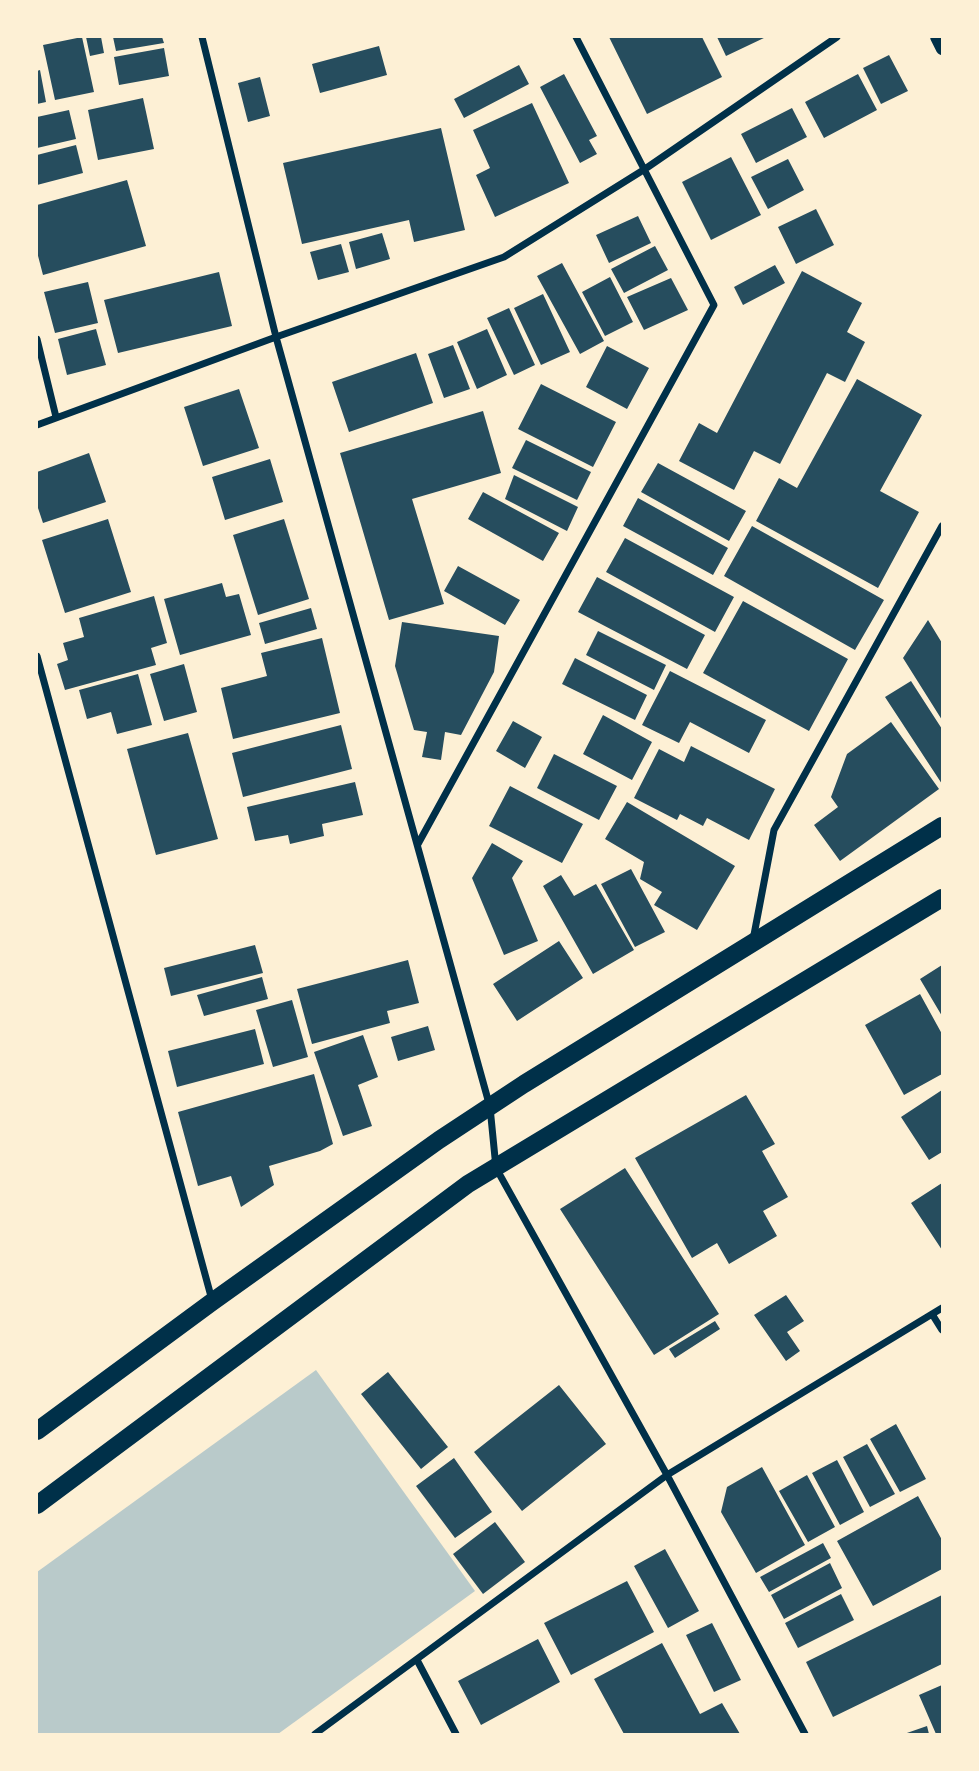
<!DOCTYPE html>
<style>
body{margin:0}
#map{position:relative;width:979px;height:1771px;overflow:hidden;background:#fdf0d5;font-family:"IBM Plex Sans",sans-serif}
canvas{display:block}
.frame{position:absolute;inset:0;border:38px solid #fdf0d5;pointer-events:none}
</style>
<div id="map">
<canvas width="979" height="1771"></canvas>
<div class="frame"></div>
</div>
<script>
const c = document.querySelector('canvas').getContext('2d');
c.lineJoin = 'round';
function paint(path, color) { c.fillStyle = color; c.fill(path, 'evenodd'); }
const shape = rows => new Path2D(rows.map(r => 'M' + r).join(''));
function strokePath(path, color, width, dash) { c.strokeStyle = color; c.lineWidth = width; c.lineCap = dash ? 'butt' : 'round'; c.setLineDash(dash || []); c.stroke(path); }
const green = shape([
 [316,1370,475,1591,278,1734,37,1734,37,1572]
]);
const building = shape([
 [82,37,94,92,55,100,43,45],
 [86,37,101,37,104,53,90,56],
 [113,37,162,37,164,43,116,51],
 [609,37,702,37,722,77,647,114],
 [717,37,766,37,726,56],
 [379,46,387,75,320,93,312,64],
 [164,48,169,76,119,85,114,57],
 [889,55,908,91,881,104,863,68],
 [519,65,529,84,464,118,454,99],
 [40,70,46,102,37,104,37,71],
 [564,74,597,136,589,140,597,154,580,163,540,87],
 [858,74,877,110,824,138,805,102],
 [260,77,270,116,248,122,238,83],
 [143,98,154,149,98,160,88,110],
 [532,103,569,183,495,217,476,175,490,168,473,130],
 [792,108,807,137,756,163,741,134],
 [69,110,76,139,37,148,37,117],
 [441,128,465,230,414,242,409,220,302,244,283,163],
 [76,145,83,173,37,185,37,155],
 [731,157,761,215,711,240,682,182],
 [788,159,804,190,768,209,751,177],
 [127,180,146,246,43,275,37,252,37,205],
 [816,209,834,245,796,264,778,227],
 [638,216,651,243,609,263,596,235],
 [382,233,390,259,356,269,349,242],
 [341,244,349,272,318,280,310,252],
 [655,246,668,270,624,293,611,269],
 [562,263,604,341,580,354,537,276],
 [775,265,785,283,743,305,734,287],
 [802,271,862,303,847,332,865,342,845,382,827,373,780,464,754,451,734,490,679,461,699,423,717,433],
 [219,272,232,326,118,353,104,300],
 [610,277,633,322,605,336,582,292],
 [671,278,688,310,644,330,627,297],
 [88,282,98,323,55,333,44,292],
 [543,294,570,352,541,365,514,308],
 [509,308,535,365,514,375,487,318],
 [96,329,106,365,67,375,58,339],
 [487,329,507,375,477,389,457,342],
 [453,345,470,389,444,398,428,354],
 [607,346,649,368,627,409,586,387],
 [416,353,433,403,349,432,332,382],
 [857,379,922,415,880,491,919,512,878,588,756,521,779,478,797,488],
 [541,384,616,422,593,467,518,429],
 [239,389,259,448,203,466,184,407],
 [483,411,501,473,412,499,444,604,389,620,340,453],
 [526,440,591,472,577,500,512,468],
 [89,453,106,502,43,523,37,505,37,472],
 [270,459,283,502,225,520,212,477],
 [658,463,746,511,729,541,641,492],
 [514,475,578,507,567,531,505,499],
 [483,492,559,533,543,561,468,519],
 [638,498,728,548,713,575,623,526],
 [108,519,131,592,65,613,42,540],
 [284,519,309,599,258,615,233,535],
 [752,526,884,600,855,650,724,576],
 [625,538,734,597,715,632,606,572],
 [458,566,520,600,505,625,444,591],
 [597,577,705,635,687,669,578,612],
 [222,583,226,597,239,594,251,635,180,655,164,599],
 [154,596,167,643,151,648,156,665,65,690,57,664,68,660,63,643,84,637,79,618],
 [743,601,848,659,809,731,703,673],
 [311,608,317,629,265,644,259,623],
 [928,620,942,643,942,720,903,658],
 [402,622,499,636,494,672,461,735,445,732,441,760,422,757,427,732,414,730,395,666],
 [598,631,666,665,654,690,586,655],
 [322,638,340,713,233,739,221,688,267,676,261,653],
 [575,658,647,695,635,720,562,684],
 [184,664,197,712,164,721,150,674],
 [670,671,766,720,749,753,690,722,679,743,642,725],
 [138,674,152,725,117,734,111,712,87,719,79,690],
 [911,681,942,729,942,784,885,697],
 [603,715,652,742,632,780,583,754],
 [513,721,542,737,525,768,496,751],
 [891,722,939,789,840,861,814,825,838,807,831,797,847,754],
 [341,725,352,769,243,797,232,753],
 [188,733,218,839,156,855,127,749],
 [691,746,775,789,749,840,707,818,703,826,680,814,677,820,634,798,659,749,684,762],
 [554,754,617,786,599,820,537,788],
 [355,782,363,815,322,824,324,836,290,844,288,835,255,841,247,807],
 [510,786,583,824,562,863,489,826],
 [627,802,735,866,697,930,654,905,662,892,640,879,644,862,605,839],
 [492,843,523,861,512,878,538,941,504,955,472,878],
 [631,869,665,932,635,947,601,884],
 [561,875,574,896,596,884,634,950,593,974,543,886],
 [559,941,583,978,517,1021,493,984],
 [255,945,263,973,171,996,164,968],
 [408,960,419,1003,387,1011,390,1023,312,1044,297,989],
 [942,965,942,1016,920,979],
 [262,977,268,999,204,1016,197,995],
 [920,994,942,1034,942,1074,904,1095,865,1025],
 [292,1000,308,1057,273,1067,256,1010],
 [428,1026,435,1050,398,1061,391,1037],
 [255,1029,264,1064,177,1087,168,1051],
 [363,1035,378,1077,358,1085,372,1126,343,1136,314,1052],
 [314,1074,333,1144,320,1151,269,1166,274,1185,241,1207,231,1176,198,1186,178,1112],
 [942,1090,942,1152,929,1160,901,1117],
 [746,1095,775,1144,762,1151,788,1197,763,1211,777,1236,729,1264,717,1243,692,1258,635,1158],
 [625,1168,719,1314,654,1355,560,1209],
 [942,1183,942,1250,911,1203],
 [786,1295,804,1321,787,1332,800,1351,786,1361,754,1315],
 [715,1321,720,1329,675,1358,669,1349],
 [388,1372,448,1447,421,1469,361,1394],
 [559,1385,606,1444,522,1511,474,1452],
 [896,1424,926,1479,900,1492,870,1439],
 [867,1444,895,1494,870,1507,843,1457],
 [454,1458,492,1512,455,1538,416,1486],
 [837,1460,864,1512,840,1525,812,1473],
 [762,1467,805,1545,756,1573,721,1512,727,1487],
 [807,1475,835,1527,808,1542,779,1491],
 [918,1496,942,1540,942,1569,873,1606,837,1541],
 [495,1522,525,1562,483,1594,453,1554],
 [823,1543,831,1558,769,1592,760,1577],
 [665,1549,699,1611,668,1628,634,1566],
 [830,1563,842,1588,784,1619,771,1595],
 [627,1581,654,1632,571,1675,544,1623],
 [841,1594,854,1620,798,1648,785,1623],
 [942,1595,942,1664,833,1717,806,1662],
 [712,1623,741,1680,714,1692,686,1635],
 [538,1639,560,1682,481,1725,458,1681],
 [662,1643,700,1714,722,1703,740,1734,624,1734,594,1679],
 [942,1685,942,1734,936,1734,919,1695],
 [927,1726,929,1734,904,1734]
]);
const minor = shape([
 [202,37,276,337,490,1107,496,1168,667,1475,805,1734],
 [37,339,56,417],
 [37,425,276,337,504,257,645,169,837,37],
 [37,656,212,1300],
 [418,844,714,305,576,37],
 [753,940,774,830,942,526],
 [932,1314,942,1330],
 [417,1660,456,1734],
 [315,1734,667,1475,942,1308]
]);
const tertiary = shape([
 [936,37,942,49]
]);
const primary = shape([
 [37,1431,212,1302,439,1140,524,1084,942,826],
 [37,1505,468,1184,942,898]
]);
paint(green, '#b9caca');
paint(building, '#264d5e');
strokePath(minor, '#003049', 7);
strokePath(tertiary, '#003049', 12);
strokePath(primary, '#003049', 18);
</script>
